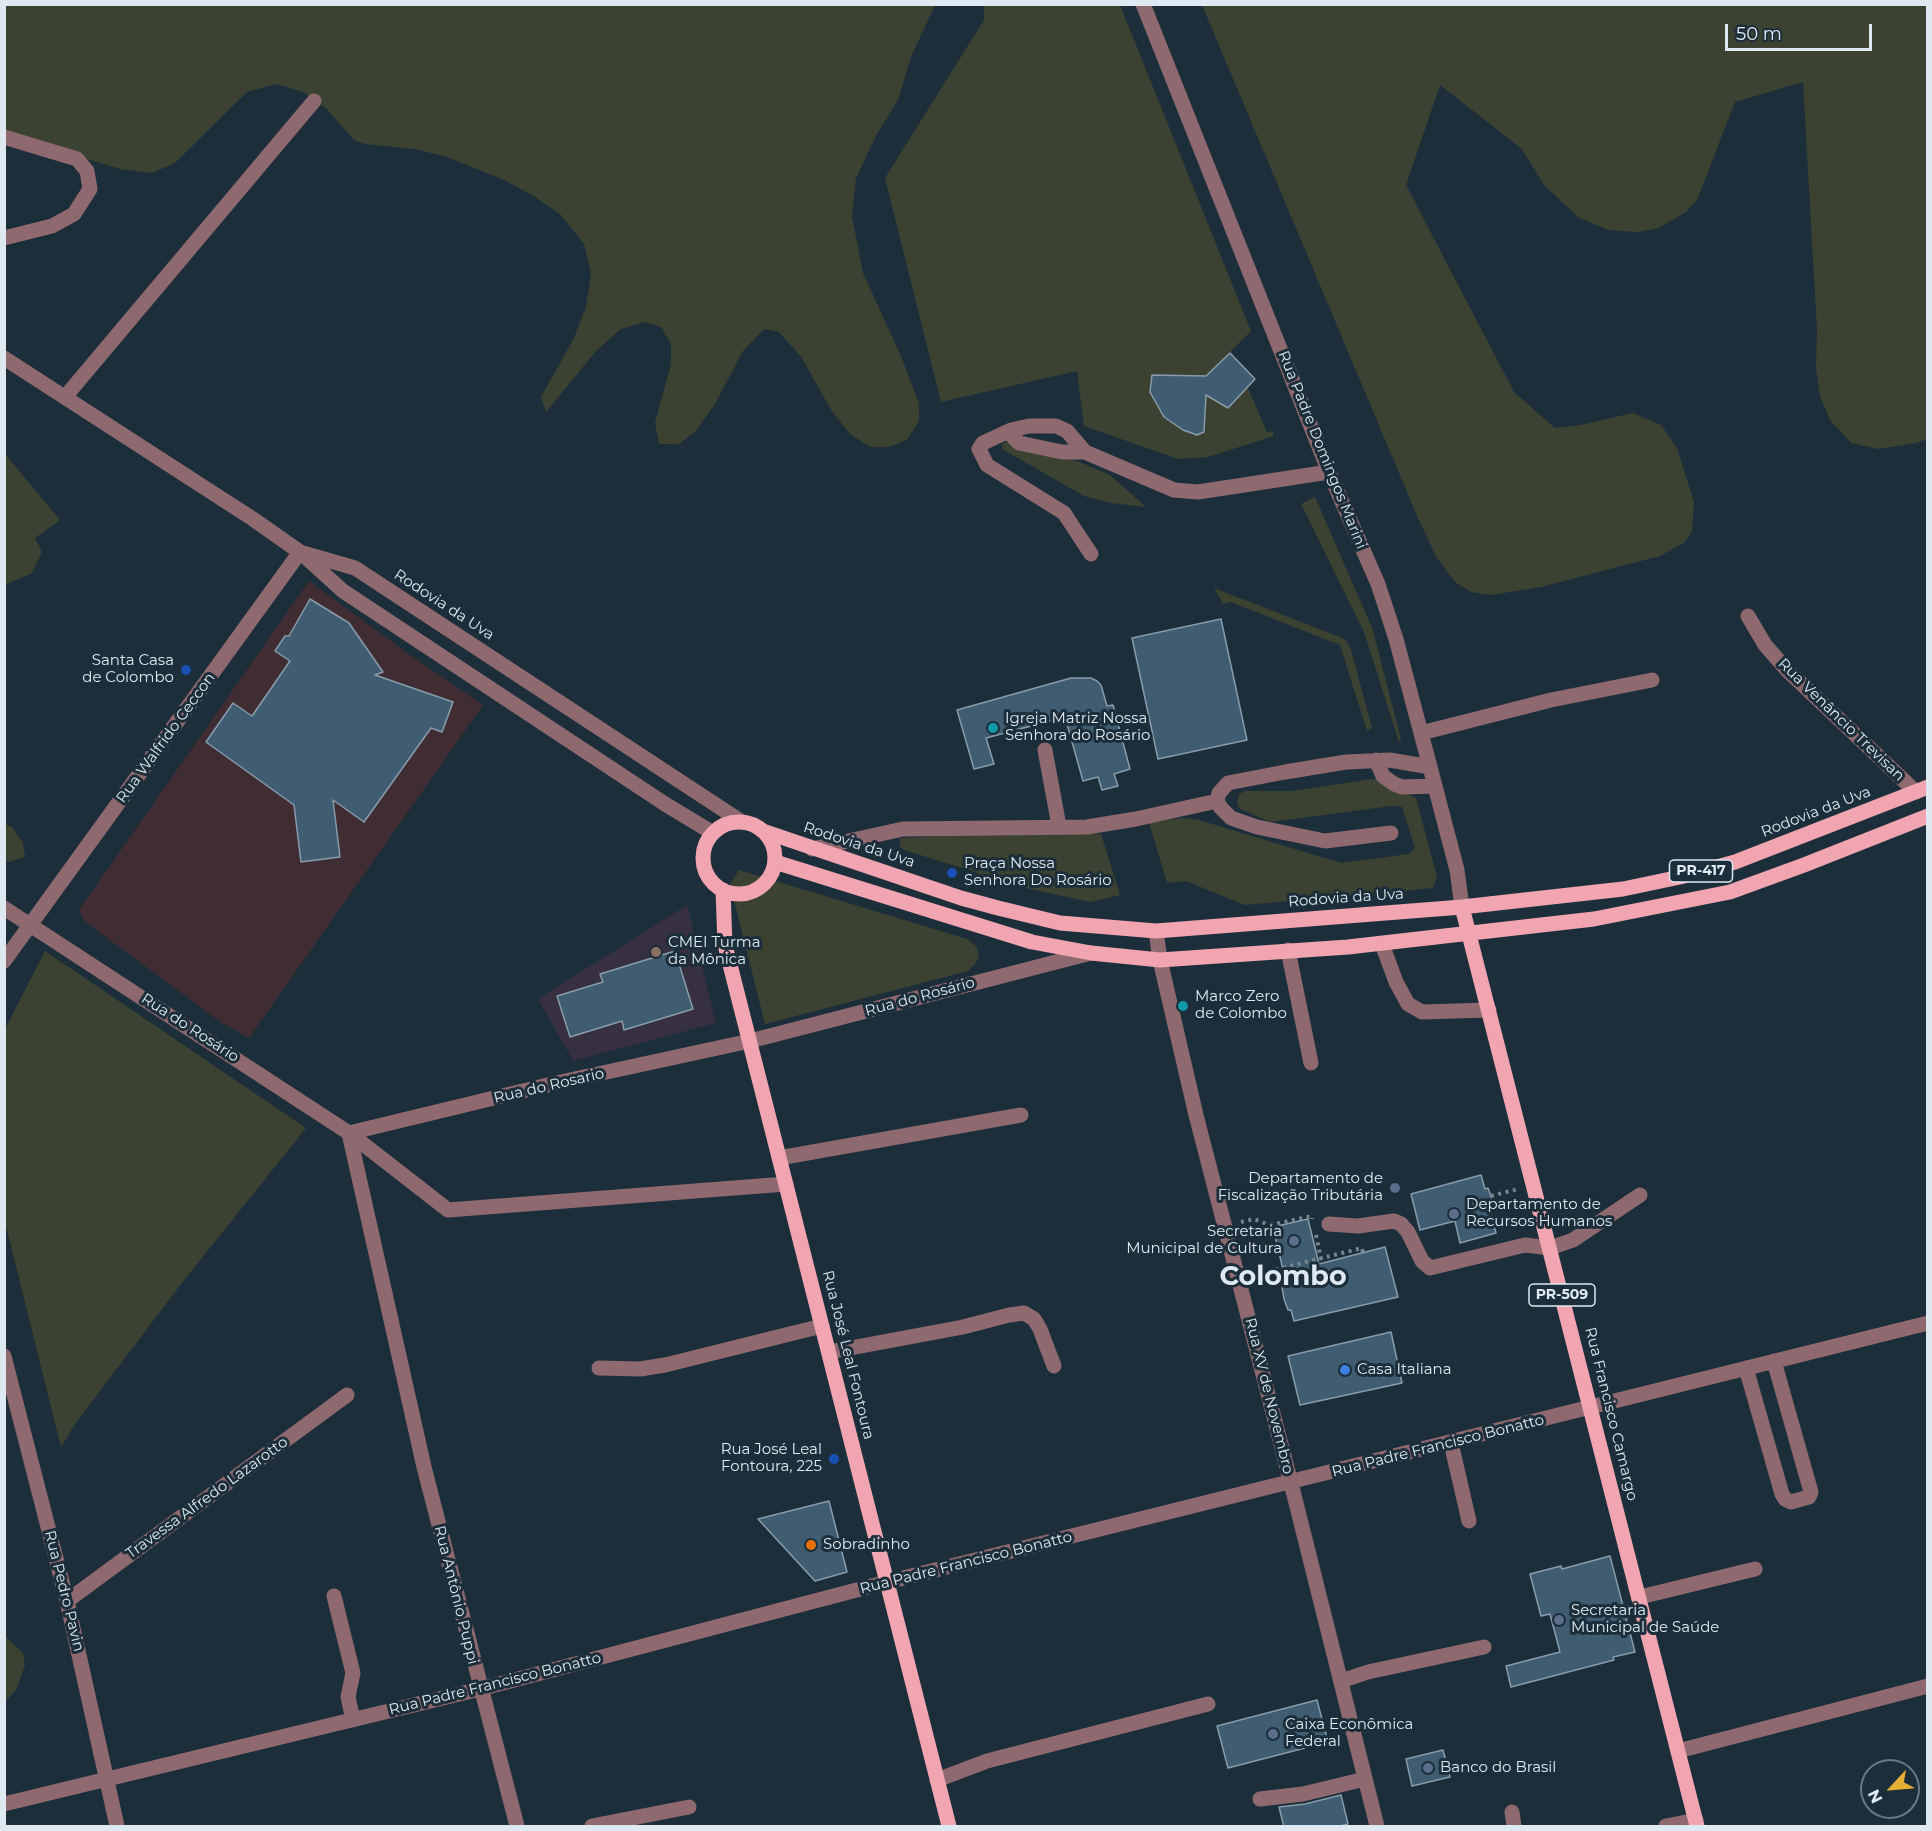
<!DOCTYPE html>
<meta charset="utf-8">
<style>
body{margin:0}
#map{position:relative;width:1932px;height:1831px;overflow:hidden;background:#1c2e3a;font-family:Montserrat,sans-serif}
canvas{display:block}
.frame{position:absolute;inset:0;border:6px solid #dee9f1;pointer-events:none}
.north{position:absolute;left:1860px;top:1759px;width:60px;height:60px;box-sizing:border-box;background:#1c2e3a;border:2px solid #6a7983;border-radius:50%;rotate:244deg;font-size:16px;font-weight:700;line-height:24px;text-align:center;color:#dee9f1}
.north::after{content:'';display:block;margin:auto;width:21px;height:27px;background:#e4ae35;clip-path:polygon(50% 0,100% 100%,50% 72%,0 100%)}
.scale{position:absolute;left:1725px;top:24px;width:147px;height:27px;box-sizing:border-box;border:3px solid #dee9f1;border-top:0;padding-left:8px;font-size:18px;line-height:21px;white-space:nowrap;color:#dee9f1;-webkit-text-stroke:4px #1c2e3a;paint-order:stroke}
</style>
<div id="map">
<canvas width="1932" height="1831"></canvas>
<div class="frame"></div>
<div class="north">N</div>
<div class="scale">50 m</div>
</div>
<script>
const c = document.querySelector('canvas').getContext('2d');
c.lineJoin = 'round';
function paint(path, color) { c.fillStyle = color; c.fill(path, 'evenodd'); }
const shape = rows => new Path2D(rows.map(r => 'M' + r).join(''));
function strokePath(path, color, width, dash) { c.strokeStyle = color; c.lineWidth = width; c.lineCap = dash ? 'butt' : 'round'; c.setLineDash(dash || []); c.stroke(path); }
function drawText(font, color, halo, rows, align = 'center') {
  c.font = font + ' Montserrat,sans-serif'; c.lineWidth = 6; c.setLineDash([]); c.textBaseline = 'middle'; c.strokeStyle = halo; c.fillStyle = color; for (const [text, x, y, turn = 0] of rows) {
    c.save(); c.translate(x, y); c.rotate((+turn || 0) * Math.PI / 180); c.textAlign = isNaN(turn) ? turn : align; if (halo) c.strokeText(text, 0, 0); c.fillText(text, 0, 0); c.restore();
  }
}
const education = shape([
 [687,905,716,1023,573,1061,538,999]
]);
const medical = shape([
 [309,581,410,655,483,705,249,1038,222,1023,84,921,79,910]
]);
const green = shape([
 [4,5,935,5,911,57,898,100,877,134,856,178,852,216,863,273,900,354,919,403,919,421,907,440,889,447,870,447,850,434,831,410,802,358,779,332,764,329,743,351,715,404,696,431,679,444,659,444,655,423,671,364,671,344,661,327,645,322,621,329,596,351,546,412,541,397,574,338,586,307,591,274,584,244,560,214,532,195,502,179,447,157,415,149,365,144,354,140,326,108,303,92,277,84,247,92,175,163,152,173,120,169,19,138,5,129],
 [984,5,1120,5,1251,331,1206,376,1152,375,1151,392,1197,434,1205,432,1206,395,1247,386,1267,432,1272,431,1274,436,1208,457,1178,459,1084,426,1077,371,941,402,885,178,984,20],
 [1202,5,1927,5,1927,439,1917,443,1878,449,1851,443,1830,420,1820,396,1816,368,1817,330,1803,82,1735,102,1697,200,1686,212,1659,228,1637,232,1608,230,1578,217,1544,185,1522,149,1440,85,1406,185,1514,392,1555,428,1580,425,1633,413,1661,425,1677,448,1694,502,1692,531,1685,542,1660,556,1541,587,1491,595,1471,592,1455,582,1437,558,1418,518],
 [1006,442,1080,462,1110,475,1146,507,1111,503,1084,496,1002,449,1002,444],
 [5,454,60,520,35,538,42,552,32,573,5,585],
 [1315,497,1373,630,1401,740,1399,742,1364,632,1301,504],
 [1214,588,1345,639,1351,650,1372,728,1367,731,1340,645,1231,602,1223,604],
 [1379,778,1416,798,1437,877,1433,888,1245,905,1186,881,1167,883,1149,822,1184,818,1199,820,1341,863,1409,854,1415,848,1402,807,1392,806,1270,822,1240,809,1237,804,1239,794,1245,791,1293,791],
 [5,824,12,827,23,843,25,857,9,862,5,861],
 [1058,831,1101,834,1120,895,1090,902,1026,888,904,850,900,846,900,838],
 [739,870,967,939,976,946,979,955,976,963,968,971,765,1024,730,884],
 [45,951,306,1128,181,1284,75,1424,61,1447,4,1218,5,1029],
 [5,1636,23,1653,25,1665,16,1690,5,1702]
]);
const building = shape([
 [1230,353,1255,379,1228,408,1206,395,1204,432,1197,435,1183,430,1164,417,1150,392,1152,375,1206,376,1230,353],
 [310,599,349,623,383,672,375,675,453,702,442,732,431,728,364,822,333,800,340,857,301,862,294,805,206,742,233,703,252,716,290,661,275,651,285,636,289,636,310,599],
 [1221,619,1247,740,1158,759,1132,638,1221,619],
 [1071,678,1091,678,1097,681,1101,685,1107,706,1113,705,1130,769,1114,774,1118,786,1102,790,1098,777,1083,781,1065,717,986,738,994,764,974,769,957,710,1071,678],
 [675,951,693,1009,624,1030,622,1021,570,1037,557,996,603,982,600,974,675,951],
 [1481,1175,1485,1189,1488,1188,1491,1196,1493,1206,1489,1207,1496,1233,1460,1243,1455,1221,1420,1230,1411,1194,1481,1175],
 [1308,1219,1319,1264,1385,1247,1398,1297,1294,1321,1291,1310,1288,1310,1284,1299,1282,1287,1285,1285,1282,1274,1284,1274,1273,1227,1308,1219],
 [1391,1332,1402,1383,1300,1405,1288,1356,1391,1332],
 [829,1501,847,1572,815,1581,758,1519,829,1501],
 [1610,1556,1635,1652,1613,1657,1614,1660,1511,1687,1506,1666,1560,1652,1550,1614,1541,1616,1530,1574,1561,1566,1562,1569,1610,1556],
 [1317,1700,1328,1742,1228,1768,1217,1726,1317,1700],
 [1443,1750,1450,1777,1412,1786,1406,1759,1443,1750],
 [1341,1795,1348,1824,1337,1827,1284,1827,1279,1807,1305,1804,1341,1795]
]);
const path = shape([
 [1491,1196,1518,1189],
 [1241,1222,1254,1219,1267,1224,1275,1224,1312,1216,1312,1219],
 [1316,1235,1322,1263],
 [1254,1275,1362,1248,1363,1253]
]);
const minor = shape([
 [1143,4,1329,472,1378,584,1396,639,1430,767,1457,870,1462,907],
 [4,137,77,159,87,171,90,189,74,214,52,226,4,238],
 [4,358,253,519,300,552,343,591,665,804,713,833],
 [65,397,314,101],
 [1011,430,983,443,979,449,987,465,1064,513,1091,554],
 [1085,452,1067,431,1056,426,1029,426,1011,430,1013,437,1019,443,1062,452,1085,452,1174,490,1198,492,1329,472],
 [303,553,355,568,742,822],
 [1748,616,1765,645,1787,670,1916,792],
 [1421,733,1551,700,1652,680],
 [1045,750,1059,826],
 [1376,760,1383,776,1394,784,1402,787,1435,786],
 [1391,833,1325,841,1257,827,1231,818,1221,808,1217,801,1219,793,1228,783,1285,772,1346,762,1390,760,1430,767],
 [812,849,903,829,1087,827,1136,819,1217,801],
 [4,908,349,1133,448,1210,786,1184],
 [1156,931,1160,960,1196,1115,1291,1483,1377,1826],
 [1382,944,1396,982,1408,1004,1422,1012,1489,1010],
 [1288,950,1311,1063],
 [4,961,300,552],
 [349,1133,556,1083,750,1041,1091,953],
 [349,1133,424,1467,517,1826],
 [779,1158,1021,1115],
 [1329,1224,1358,1226,1394,1221,1401,1224,1408,1232,1422,1261,1430,1268,1525,1245,1550,1248,1573,1240,1640,1195],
 [829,1352,963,1327,1009,1315,1024,1313,1034,1319,1040,1329,1054,1366],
 [4,1356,67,1601,117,1826],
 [599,1368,640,1369,665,1365,822,1326],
 [1746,1368,1782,1494,1785,1499,1791,1502,1809,1497,1811,1492,1774,1361],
 [1451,1443,1469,1521],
 [334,1596,353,1673,348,1697,353,1720],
 [1640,1597,1755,1569],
 [67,1601,347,1395],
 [1341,1681,1368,1672,1484,1647],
 [1678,1751,1928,1686],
 [937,1780,987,1761,1208,1704],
 [1260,1799,1303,1794,1365,1779],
 [4,1804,480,1689,887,1582,1928,1323],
 [1512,1812,1514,1826],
 [592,1826,689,1807],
 [1666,1826,1696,1820]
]);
const major = shape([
 '703 858a36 36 0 1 1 72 0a36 36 0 1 1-72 0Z',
 [763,831,961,898,998,908,1060,923,1156,931,1462,907,1623,889,1680,877,1735,862,1928,787],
 [775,862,1032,942,1091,953,1160,960,1348,947,1594,919,1730,892,1804,865,1928,816],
 [723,890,725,945,949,1826],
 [1462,907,1697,1826]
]);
const markers = [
 [186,670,6,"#1a4fb4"],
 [993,728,6,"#0f9aa8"],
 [952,873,6,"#1a4fb4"],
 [656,952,6,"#8d6e63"],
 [1183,1006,6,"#0f9aa8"],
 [1395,1188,6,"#5c6f8a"],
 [1454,1214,6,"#5c6f8a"],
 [1294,1241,6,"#5c6f8a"],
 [1345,1370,6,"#3f7fe0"],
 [834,1459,6,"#1a4fb4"],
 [811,1545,6,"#e8710a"],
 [1559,1620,6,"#5c6f8a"],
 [1273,1734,6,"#5c6f8a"],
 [1428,1768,6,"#5c6f8a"]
];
const shields = [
 [1701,871,63],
 [1562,1295,66]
];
const shieldNames = [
 ["PR-417",1701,871],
 ["PR-509",1562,1295]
];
const streetNames = [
 ["Rua Padre Domingos Marini",1322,450,68],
 ["Rodovia da Uva",444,605,33],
 ["Rua Venâncio Trevisan",1841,720,44],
 ["Rua Walfrido Ceccon",166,738,-54],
 ["Rodovia da Uva",1816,812,-21],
 ["Rodovia da Uva",859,845,18],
 ["Rodovia da Uva",1346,898,-4],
 ["Rua do Rosário",920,997,-15],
 ["Rua do Rosário",190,1028,33],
 ["Rua do Rosario",549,1086,-13],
 ["Rua José Leal Fontoura",848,1355,76],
 ["Rua XV de Novembro",1269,1396,76],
 ["Rua Francisco Camargo",1611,1414,76],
 ["Rua Padre Francisco Bonatto",1438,1446,-14],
 ["Travessa Alfredo Lazarotto",207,1498,-36],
 ["Rua Padre Francisco Bonatto",966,1563,-14],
 ["Rua Pedro Pavin",64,1591,76],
 ["Rua Antônio Puppi",456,1595,76],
 ["Rua Padre Francisco Bonatto",495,1684,-14]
];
const poiNames = [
 ["Santa Casa",174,661,"right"],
 ["de Colombo",174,678,"right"],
 ["Igreja Matriz Nossa",1005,719],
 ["Senhora do Rosário",1005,736],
 ["Praça Nossa",964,864],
 ["Senhora Do Rosário",964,881],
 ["CMEI Turma",668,943],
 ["da Mônica",668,960],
 ["Marco Zero",1195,997],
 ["de Colombo",1195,1014],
 ["Departamento de",1383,1179,"right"],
 ["Fiscalização Tributária",1383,1196,"right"],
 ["Departamento de",1466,1205],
 ["Recursos Humanos",1466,1222],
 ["Secretaria",1282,1232,"right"],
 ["Municipal de Cultura",1282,1249,"right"],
 ["Casa Italiana",1357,1370],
 ["Rua José Leal",822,1450,"right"],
 ["Fontoura, 225",822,1467,"right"],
 ["Sobradinho",823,1545],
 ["Secretaria",1571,1611],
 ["Municipal de Saúde",1571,1628],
 ["Caixa Econômica",1285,1725],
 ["Federal",1285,1742],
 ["Banco do Brasil",1440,1768]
];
const townNames = [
 ["Colombo",1283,1277]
];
paint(education, '#363040');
paint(medical, '#402d33');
paint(green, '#3b4231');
paint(building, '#405c70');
strokePath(building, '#889cac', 1.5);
strokePath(path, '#76858f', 4, [3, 4.5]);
strokePath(minor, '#8e696f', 15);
strokePath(major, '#f0a5b1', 15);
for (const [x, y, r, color] of markers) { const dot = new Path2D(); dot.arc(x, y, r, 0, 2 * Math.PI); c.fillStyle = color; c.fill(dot); strokePath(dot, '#1c2e3a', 2); }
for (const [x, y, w] of shields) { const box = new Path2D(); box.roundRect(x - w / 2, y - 11, w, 22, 4.5); c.fillStyle = '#1c2e3a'; c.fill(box); strokePath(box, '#dee9f1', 1.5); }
drawText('bold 14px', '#dee9f1', null, shieldNames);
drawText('15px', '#dee9f1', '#1c2e3a', streetNames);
drawText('15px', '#dee9f1', '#1c2e3a', poiNames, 'left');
drawText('bold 27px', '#dee9f1', '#1c2e3a', townNames);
</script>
